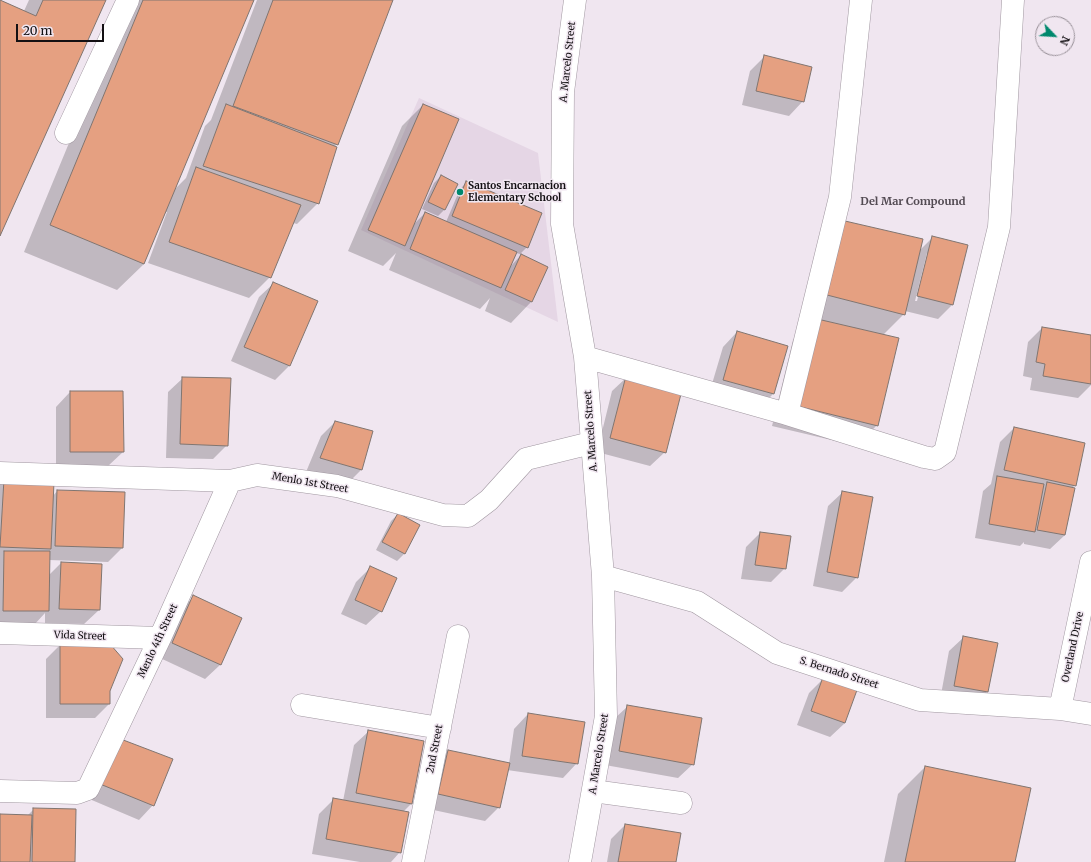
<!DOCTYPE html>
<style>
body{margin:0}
#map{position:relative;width:1091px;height:862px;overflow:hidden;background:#f0e6f0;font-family:Merriweather,serif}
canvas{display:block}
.north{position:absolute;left:1035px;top:16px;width:40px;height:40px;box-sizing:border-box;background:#f0e6f0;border:1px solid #989098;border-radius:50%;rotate:115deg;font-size:11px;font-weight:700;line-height:16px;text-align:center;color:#131013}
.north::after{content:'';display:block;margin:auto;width:14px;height:18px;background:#00886d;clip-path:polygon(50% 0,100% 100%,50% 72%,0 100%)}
.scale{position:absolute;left:16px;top:24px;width:88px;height:18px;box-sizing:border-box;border:2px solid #131013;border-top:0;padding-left:5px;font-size:12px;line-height:14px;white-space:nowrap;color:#131013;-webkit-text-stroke:3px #f0e6f0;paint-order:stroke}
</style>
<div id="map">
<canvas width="1091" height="862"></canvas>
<div class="north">N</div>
<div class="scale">20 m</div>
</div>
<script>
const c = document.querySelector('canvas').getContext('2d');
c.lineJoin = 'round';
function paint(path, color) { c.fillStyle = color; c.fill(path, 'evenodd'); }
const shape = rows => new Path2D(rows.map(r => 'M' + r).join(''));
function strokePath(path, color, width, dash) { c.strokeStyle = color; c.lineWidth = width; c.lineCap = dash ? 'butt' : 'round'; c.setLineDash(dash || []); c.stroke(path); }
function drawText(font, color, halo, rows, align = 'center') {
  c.font = font + ' Merriweather,serif'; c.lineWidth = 3; c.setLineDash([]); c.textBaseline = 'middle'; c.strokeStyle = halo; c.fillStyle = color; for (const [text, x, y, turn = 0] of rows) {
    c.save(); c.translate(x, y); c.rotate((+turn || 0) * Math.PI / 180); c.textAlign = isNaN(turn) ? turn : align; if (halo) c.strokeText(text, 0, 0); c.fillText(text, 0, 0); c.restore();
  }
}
const built = shape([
 [419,98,538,153,558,322,361,230]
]);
const shadow = shape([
 [0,0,24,11,29,0,105,0,0,233],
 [128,0,252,0,174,190,186,178,205,126,211,120,257,0,392,0,335,147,318,203,297,224,293,223,270,277,249,298,148,263,167,212,165,212,144,264,117,290,24,252],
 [765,56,803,101,789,116,742,105,750,71],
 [423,105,412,226,425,213,446,222,460,189,467,182,527,247,520,254,516,253,510,267,521,255,531,302,511,323,485,311,490,298,480,309,389,270,396,253,383,266,348,251,402,126],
 [441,176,445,209,438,216,422,209,434,183],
 [933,237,952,305,938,319,905,311,904,314,883,335,877,425,857,446,772,426,793,340,814,318,825,243,920,250],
 [927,253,929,253,917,301,915,301],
 [274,283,317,301,289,366,275,380,231,361,259,297],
 [1042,328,1091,336,1091,385,1078,398,1030,390,1032,378,1023,376,1028,342],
 [737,332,773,394,759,408,709,394,723,347],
 [627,377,665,452,650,466,597,452,612,391],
 [183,378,227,445,213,459,166,458,168,392],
 [70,392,123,452,108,466,56,466,56,407],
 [335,422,372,432,361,470,347,484,306,472,321,436],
 [1014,428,1075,485,1072,488,1065,535,1050,549,1024,544,1024,542,1020,546,975,538,983,491,991,484,1000,442],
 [0,483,53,496,57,491,122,548,108,562,49,560,48,576,61,563,101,565,99,610,84,624,45,623,45,613,34,625,0,625],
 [843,492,857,577,842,592,813,586,828,506],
 [398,514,419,525,404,554,397,561,376,550,391,521],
 [760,533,785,568,771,582,741,579,746,547],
 [370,568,381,611,366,625,341,614,356,582],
 [194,597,241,618,220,665,205,679,158,657,179,611],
 [964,637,996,644,987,692,973,706,940,700,949,651],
 [60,645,109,691,109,704,95,718,46,718,46,659],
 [823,679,845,723,830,737,797,725,809,693],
 [628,706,693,764,678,778,605,765,613,720],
 [528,714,577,763,563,778,507,770,499,807,485,821,424,808,434,765,448,751,509,764,514,729],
 [369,731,411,804,403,812,400,852,391,862,360,862,312,854,319,814,334,799,343,801,354,745],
 [104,753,153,805,139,820,87,798],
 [925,767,1014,862,884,862,898,794],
 [34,809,74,862,0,862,0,815,27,816],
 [625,825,675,862,607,862,611,839]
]);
const building = shape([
 [0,0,36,16,43,0,106,0,0,236,0,0],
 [143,0,254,0,144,264,50,225,143,0],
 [273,0,393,0,338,145,233,106,273,0],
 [764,55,812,67,804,102,756,91,764,55],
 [226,104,337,147,319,204,203,166,226,104],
 [423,104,459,119,405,246,368,230,423,104],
 [196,167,301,205,271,278,169,242,196,167],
 [441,175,458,184,445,210,428,202,441,175],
 [466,181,542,213,528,248,452,216,466,181],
 [425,212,517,252,501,288,410,249,425,212],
 [845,221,923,239,905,315,827,295,845,221],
 [932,236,968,245,953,305,917,296,932,236],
 [521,254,548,267,532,302,505,290,521,254],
 [273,282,318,301,290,366,244,347,273,282],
 [813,318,899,338,878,426,793,405,813,318],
 [1042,327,1091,335,1091,384,1043,376,1045,364,1036,362,1042,327],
 [737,331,788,346,774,394,723,380,737,331],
 [626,376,682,390,666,453,610,438,626,376],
 [182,377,231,378,228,446,180,444,182,377],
 [70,391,123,391,124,452,70,452,70,391],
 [335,421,373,431,362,470,320,458,335,421],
 [1014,427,1085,443,1076,486,1004,470,1014,427],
 [997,476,1044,484,1035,532,989,524,997,476],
 [4,479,54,482,51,549,0,547,4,479],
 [1047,482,1075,488,1065,535,1037,530,1047,482],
 [57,490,125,492,123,548,55,546,57,490],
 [842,491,873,497,858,578,827,572,842,491],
 [398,513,420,525,405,554,382,542,398,513],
 [760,532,791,536,786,569,755,565,760,532],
 [4,551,50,551,49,611,3,611,4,551],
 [61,562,102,564,100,610,59,609,61,562],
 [370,566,397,578,382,612,355,600,370,566],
 [193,595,242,618,221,665,172,643,193,595],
 [963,636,998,643,988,692,954,686,963,636],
 [60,644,110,644,123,659,110,691,110,704,60,704,60,644],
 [823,677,857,690,845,723,811,711,823,677],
 [627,705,702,718,694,765,619,751,627,705],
 [528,713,585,722,578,764,522,756,528,713],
 [368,730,424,741,412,804,356,793,368,730],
 [118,738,173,759,154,806,100,784,118,738],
 [448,750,510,763,500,808,438,794,448,750],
 [925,766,1031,788,1015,862,905,862,925,766],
 [333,798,409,812,401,853,326,839,333,798],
 [33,808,76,809,75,862,32,862,33,808],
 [0,814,32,815,30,862,0,862,0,814],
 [625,824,681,833,676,862,618,862,625,824]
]);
const minor = shape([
 [575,0,563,92,562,224,585,357,603,576,606,716,580,862],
 [66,133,128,0],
 [585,357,787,414,924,457,935,459,945,452,999,227,1013,0],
 [787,414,840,197,861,0],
 [0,473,230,481,257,475,337,486,443,515,468,516,489,500,526,459,591,443],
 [603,576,697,602,777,653,920,700,1060,709,1091,714],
 [0,633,160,638],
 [302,705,440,728],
 [1060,709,1091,562],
 [0,791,77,793,88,789,160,638,230,481],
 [593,791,681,803],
 [413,862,458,636]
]);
const markers = [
 [460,192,4,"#00886d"]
];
const streetNames = [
 ["A. Marcelo Street",568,62,-84],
 ["A. Marcelo Street",591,431,-94],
 ["Menlo 1st Street",310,483,10],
 ["Vida Street",80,636,2],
 ["Menlo 4th Street",158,641,-65],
 ["Overland Drive",1073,647,-78],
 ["S. Bernado Street",839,673,18],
 ["2nd Street",435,749,-79],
 ["A. Marcelo Street",599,754,-81]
];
const poiNames = [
 ["Santos Encarnacion",468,186],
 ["Elementary School",468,198]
];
const neighbourhoodNames = [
 ["Del Mar Compound",913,202]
];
paint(built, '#e5d6e5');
paint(shadow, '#0003');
paint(building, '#e5a081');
strokePath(building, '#807570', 1);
strokePath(minor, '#a097a0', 23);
strokePath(minor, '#fff', 22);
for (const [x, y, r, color] of markers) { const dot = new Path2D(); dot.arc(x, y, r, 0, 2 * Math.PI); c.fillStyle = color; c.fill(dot); strokePath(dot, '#f0e6f0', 1.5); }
drawText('10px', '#131013', '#f0e6f0', streetNames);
drawText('bold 10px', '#131013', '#f0e6f0', poiNames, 'left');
drawText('bold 11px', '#534b53', '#f0e6f0', neighbourhoodNames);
</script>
